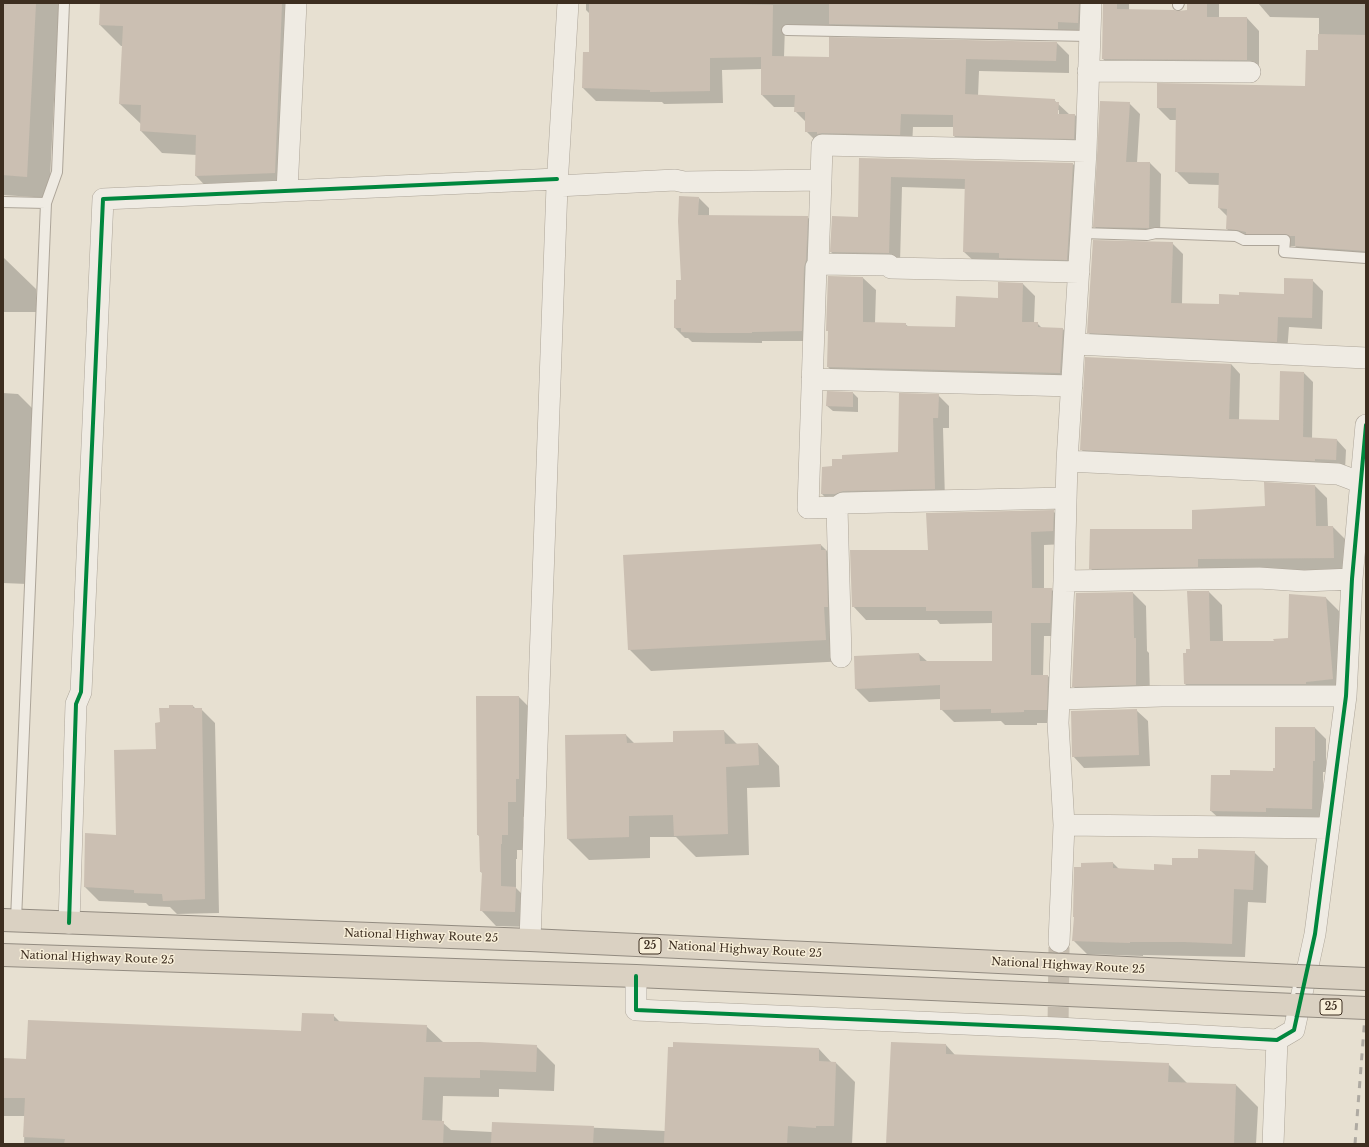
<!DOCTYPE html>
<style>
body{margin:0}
#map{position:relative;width:1369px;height:1147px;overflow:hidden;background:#e7e0d1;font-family:"Libre Baskerville",serif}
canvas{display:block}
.frame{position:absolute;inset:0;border:4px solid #3d2e20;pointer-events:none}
</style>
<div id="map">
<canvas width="1369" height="1147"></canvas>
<div class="frame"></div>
</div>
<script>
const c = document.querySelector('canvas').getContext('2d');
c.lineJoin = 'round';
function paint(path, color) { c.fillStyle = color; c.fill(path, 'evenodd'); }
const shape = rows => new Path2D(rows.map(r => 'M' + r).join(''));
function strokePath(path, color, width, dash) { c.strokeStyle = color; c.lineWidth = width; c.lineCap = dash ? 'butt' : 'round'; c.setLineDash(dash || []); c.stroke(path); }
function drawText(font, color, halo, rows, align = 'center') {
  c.font = font + ' "Libre Baskerville",serif'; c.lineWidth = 3; c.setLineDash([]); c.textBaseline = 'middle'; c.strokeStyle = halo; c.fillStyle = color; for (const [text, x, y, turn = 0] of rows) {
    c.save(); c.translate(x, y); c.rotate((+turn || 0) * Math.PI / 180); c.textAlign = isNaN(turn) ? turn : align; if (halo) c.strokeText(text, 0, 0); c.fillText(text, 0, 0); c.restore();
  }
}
const shadow = shape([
 [3,3,59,3,49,198,3,195],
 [101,3,304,3,296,194,217,198,196,176,197,155,162,153,141,131,141,124,120,104,123,46,121,46,100,25],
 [586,3,1129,3,1129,10,1179,12,1188,11,1188,3,1219,3,1219,18,1247,18,1259,31,1259,72,1116,71,1103,59,1104,3,1098,4,1091,35,1070,34,1070,41,843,36,834,28,785,26,784,57,830,58,1057,43,1069,55,1069,73,979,71,978,96,1054,100,1070,115,1075,115,1087,128,1087,151,966,148,954,136,954,127,913,127,912,147,819,144,806,131,806,122,795,111,795,107,774,107,762,95,762,69,722,70,723,103,664,104,662,102,596,101,583,88,584,53,590,53,590,14,586,10],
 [1057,110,1059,110,1059,119,1057,119],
 [1258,3,1366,3,1366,263,1308,258,1295,246,1260,246,1258,244,1240,241,1227,229,1228,217,1219,208,1219,185,1189,184,1176,171,1177,120,1170,120,1158,108,1306,87,1319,51,1319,18,1270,17],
 [1129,103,1140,114,1137,163,1150,163,1161,174,1160,238,1105,237,1094,226],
 [860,159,1073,164,1084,174,1078,270,975,262,964,252,966,189,902,187,900,263,842,263,831,252,859,218],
 [699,198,709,208,709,216,807,217,818,227,812,341,762,341,762,343,692,342,688,338,685,338,675,328,677,300,682,281],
 [1172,243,1183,254,1182,304,1220,305,1240,296,1285,295,1312,280,1323,291,1322,329,1289,327,1287,352,1099,343,1088,332],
 [3,257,36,289,36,312,4,312,3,336],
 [829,277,863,278,876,290,875,323,905,324,909,327,956,328,1023,284,1035,296,1034,323,1037,323,1043,329,1063,329,1075,342,1073,385,841,380,828,367,829,332,827,330],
 [1231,364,1240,374,1239,420,1280,421,1304,373,1313,382,1312,439,1337,440,1346,450,1345,470,1090,459,1081,449],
 [3,393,18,394,35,411,27,584,3,583],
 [853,393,858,398,858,412,833,411,827,406],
 [938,395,949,406,949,428,943,428,945,500,833,505,822,494,833,467,899,453],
 [1315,486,1327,498,1328,527,1333,527,1345,539,1346,570,1210,571,1103,580,1090,568,1193,530,1266,507],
 [1053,511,1066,524,1066,544,1044,545,1044,589,1051,589,1064,602,1063,636,1044,636,1043,676,1048,676,1061,689,1059,723,1037,723,1037,725,1005,725,1001,721,954,722,941,709,941,699,869,702,856,689,855,657,919,654,928,662,993,662,993,623,940,624,937,620,866,620,853,606,929,551],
 [821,545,843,567,847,661,651,671,629,649],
 [1209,592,1222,605,1223,642,1275,642,1288,639,1326,598,1339,611,1346,692,1198,697,1185,684,1192,650],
 [1133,593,1146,606,1147,651,1149,653,1150,698,1086,700,1073,686],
 [477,697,519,697,534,712,531,816,523,817,523,850,517,850,517,859,516,859,516,888,531,903,530,927,496,926,481,910,483,874,481,872,480,837,478,835],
 [193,706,196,709,201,709,215,723,219,913,177,914,170,907,149,906,146,903,99,901,85,887,117,837,157,750,161,723],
 [1136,710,1148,721,1150,766,1084,768,1073,756],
 [1315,728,1326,739,1326,772,1323,772,1323,820,1223,822,1211,811,1231,776,1274,772],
 [724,731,738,745,758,744,779,766,780,787,747,788,749,855,696,857,676,837,650,837,650,858,589,860,568,839,626,735,635,744,674,743],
 [1254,852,1268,866,1266,903,1248,902,1245,957,1143,955,1143,956,1087,954,1073,940,1113,863,1119,869,1155,871,1199,859],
 [333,1015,340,1022,426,1026,444,1043,536,1046,555,1065,554,1091,499,1089,499,1097,443,1096,442,1122,451,1130,492,1132,493,1123,665,1131,819,1049,832,1063,836,1063,855,1082,852,1144,24,1144,25,1116,3,1116,3,1059,27,1060,302,1032],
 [946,1045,955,1055,1168,1064,1187,1083,1236,1085,1258,1107,1256,1144,887,1144]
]);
const building = shape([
 [3,3,36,3,27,177,3,175],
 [100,3,282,3,275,173,195,176,196,135,140,131,141,105,119,104,123,26,99,25],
 [589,3,701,3,773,5,772,56,829,57,829,37,1057,42,1056,61,966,59,965,94,1055,99,1055,102,1059,102,1058,114,1075,114,1074,139,953,136,953,115,901,114,900,135,822,133,817,134,817,132,805,132,805,112,794,112,795,95,761,95,761,57,710,58,710,91,650,92,650,90,582,88,583,52,589,52],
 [829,3,1079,3,1078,23,1058,22,1058,29,829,24],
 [1103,3,1117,3,1117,9,1174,10,1178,11,1187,10,1187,3,1207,3,1207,17,1247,17,1247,60,1102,59],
 [1318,34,1366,35,1366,251,1295,246,1295,236,1290,236,1285,234,1246,234,1246,232,1237,230,1226,229,1227,209,1218,208,1219,173,1175,172,1176,108,1157,108,1157,83,1305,86,1306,50,1318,50],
 [1100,101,1130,102,1126,162,1150,162,1149,228,1093,227],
 [859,158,1073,163,1067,260,999,258,999,253,963,252,965,179,891,177,889,253,830,252,832,216,858,217],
 [679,196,699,197,698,215,808,216,806,260,804,267,802,331,752,332,752,333,711,333,681,332,681,328,674,328,674,300,676,299,676,280,681,280,678,221],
 [1093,240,1173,242,1171,303,1219,304,1219,294,1239,295,1239,292,1284,294,1284,278,1313,279,1312,318,1278,317,1277,342,1087,333],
 [828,276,863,277,863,322,906,323,906,326,955,327,956,296,998,298,998,282,1023,283,1022,322,1038,322,1038,327,1063,328,1060,373,827,367,828,331,826,331],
 [1085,357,1231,364,1229,419,1279,420,1280,371,1304,372,1303,437,1337,439,1336,460,1315,459,1315,461,1080,450],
 [827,391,853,392,853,407,826,406],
 [899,393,939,394,938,418,933,418,935,489,843,491,835,494,821,494,822,467,832,466,832,459,842,459,842,455,898,452],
 [1264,482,1315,485,1316,526,1333,526,1334,558,1198,559,1198,567,1089,569,1090,529,1192,529,1192,510,1265,506],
 [1054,510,1053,531,1031,532,1032,588,1052,588,1050,623,1031,623,1031,675,1048,675,1047,710,1024,710,1024,712,991,713,991,709,940,710,940,685,855,689,854,656,919,653,920,661,992,661,992,611,926,611,926,607,852,607,850,550,928,550,926,513],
 [821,544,821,550,826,550,828,607,824,607,826,640,628,650,623,555],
 [1187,591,1209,591,1210,641,1274,641,1273,639,1288,638,1289,594,1326,597,1333,679,1306,682,1306,684,1184,684,1183,653,1186,653,1186,649,1190,649],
 [1133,592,1134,638,1136,638,1136,685,1072,687,1076,593],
 [476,696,519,696,519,779,516,779,516,802,508,802,508,835,502,835,502,844,501,844,501,886,516,887,515,912,480,911,482,872,480,872,479,835,477,835],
 [169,705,193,705,193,708,202,708,205,899,163,901,162,894,134,893,134,890,84,887,85,833,116,835,114,750,156,749,155,723,160,722,159,708,169,708],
 [1137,709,1139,755,1072,757,1071,711],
 [1275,727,1315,727,1315,761,1313,761,1312,809,1266,808,1266,812,1210,811,1211,775,1230,775,1230,770,1273,771,1273,768,1275,768],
 [724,730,725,744,758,743,759,765,726,767,728,834,674,836,673,815,629,816,629,837,567,839,565,735,626,734,627,743,673,742,673,731],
 [1198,849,1255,851,1253,890,1234,889,1232,944,1185,942,1130,942,1130,943,1072,941,1074,917,1073,917,1074,867,1081,867,1081,863,1113,862,1113,868,1154,870,1154,864,1172,865,1172,858,1198,858],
 [302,1013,334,1014,334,1021,427,1025,426,1042,480,1042,537,1045,536,1072,480,1070,480,1078,424,1077,422,1120,444,1121,443,1144,64,1144,65,1139,23,1137,25,1098,3,1098,3,1058,26,1059,28,1020,301,1031],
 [673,1042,819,1048,819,1061,836,1062,834,1126,816,1126,816,1128,788,1126,787,1144,664,1144,668,1047,673,1047],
 [891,1042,946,1044,946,1054,1169,1063,1168,1082,1236,1084,1234,1144,886,1144],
 [492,1122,594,1126,593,1144,491,1144]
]);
const streetTunnel = shape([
 [1058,1028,1059,947]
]);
const lane = shape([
 [1178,5,1179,3],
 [787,30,1089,36],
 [3,202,46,203],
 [1081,233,1147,235,1156,233,1236,236,1244,240,1285,240,1284,252,1366,258],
 [16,920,46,203,57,172,64,3]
]);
const street = shape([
 [1088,71,1250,72],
 [821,180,818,264,816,267,808,508,837,507,841,657],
 [557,186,675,180,684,182,821,180,822,145,1086,151],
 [287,191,296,3],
 [818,264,889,265,891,268,1079,272],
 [1075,344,1366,358],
 [812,379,1072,386],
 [1067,461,1338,474,1362,483],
 [837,507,843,503,1066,498],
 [1064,581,1259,578,1304,581,1352,579],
 [1059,699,1162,696,1346,696],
 [1064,825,1329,828],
 [69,923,76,704,81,692,103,199,557,179],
 [530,940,557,186,568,3],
 [1059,942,1064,825,1058,723,1064,581,1067,461,1086,151,1091,3],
 [636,976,636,1010,1058,1028,1277,1040,1294,1030,1315,934,1346,696,1352,579,1366,425],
 [1273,1144,1277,1040]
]);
const highway = shape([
 [3,920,530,940,1297,976],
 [3,955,636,976,1295,1005]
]);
const rail = shape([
 [1355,1144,1366,1003]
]);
const highwayBridge = shape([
 [1297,976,1366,979],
 [1295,1005,1366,1008]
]);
const cycleway = shape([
 [69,923,76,704,81,692,103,199,557,179],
 [636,976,636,1010,1058,1028,1277,1040,1294,1030,1315,934,1346,696,1352,579,1366,425]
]);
const shields = [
 [650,946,22],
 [1331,1007,22]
];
const shieldNames = [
 ["25",650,946],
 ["25",1331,1007]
];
const streetNames = [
 ["National Highway Route 25",421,936,2],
 ["National Highway Route 25",745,950,3],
 ["National Highway Route 25",97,958,2],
 ["National Highway Route 25",1068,966,3]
];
paint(shadow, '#0003');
paint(building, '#cbbfb2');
strokePath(streetTunnel, '#c5bcae', 21, [21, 10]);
strokePath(lane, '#ada599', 12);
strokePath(street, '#ada599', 22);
strokePath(highway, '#928b80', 24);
strokePath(lane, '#efebe3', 10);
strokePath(street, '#efebe3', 21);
strokePath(highway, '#dad1c2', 22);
strokePath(rail, '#afaaa2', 3, [7, 7]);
strokePath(highwayBridge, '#928b80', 24, []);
strokePath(highwayBridge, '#dad1c2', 22);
strokePath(cycleway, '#00873e', 4);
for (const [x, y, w] of shields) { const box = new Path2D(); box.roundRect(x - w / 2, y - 8, w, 16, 3); c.fillStyle = '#f7eed8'; c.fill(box); strokePath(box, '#3d2e20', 1); }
drawText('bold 10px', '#3d2e20', null, shieldNames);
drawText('11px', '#3d2e20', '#f7eed8', streetNames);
</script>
